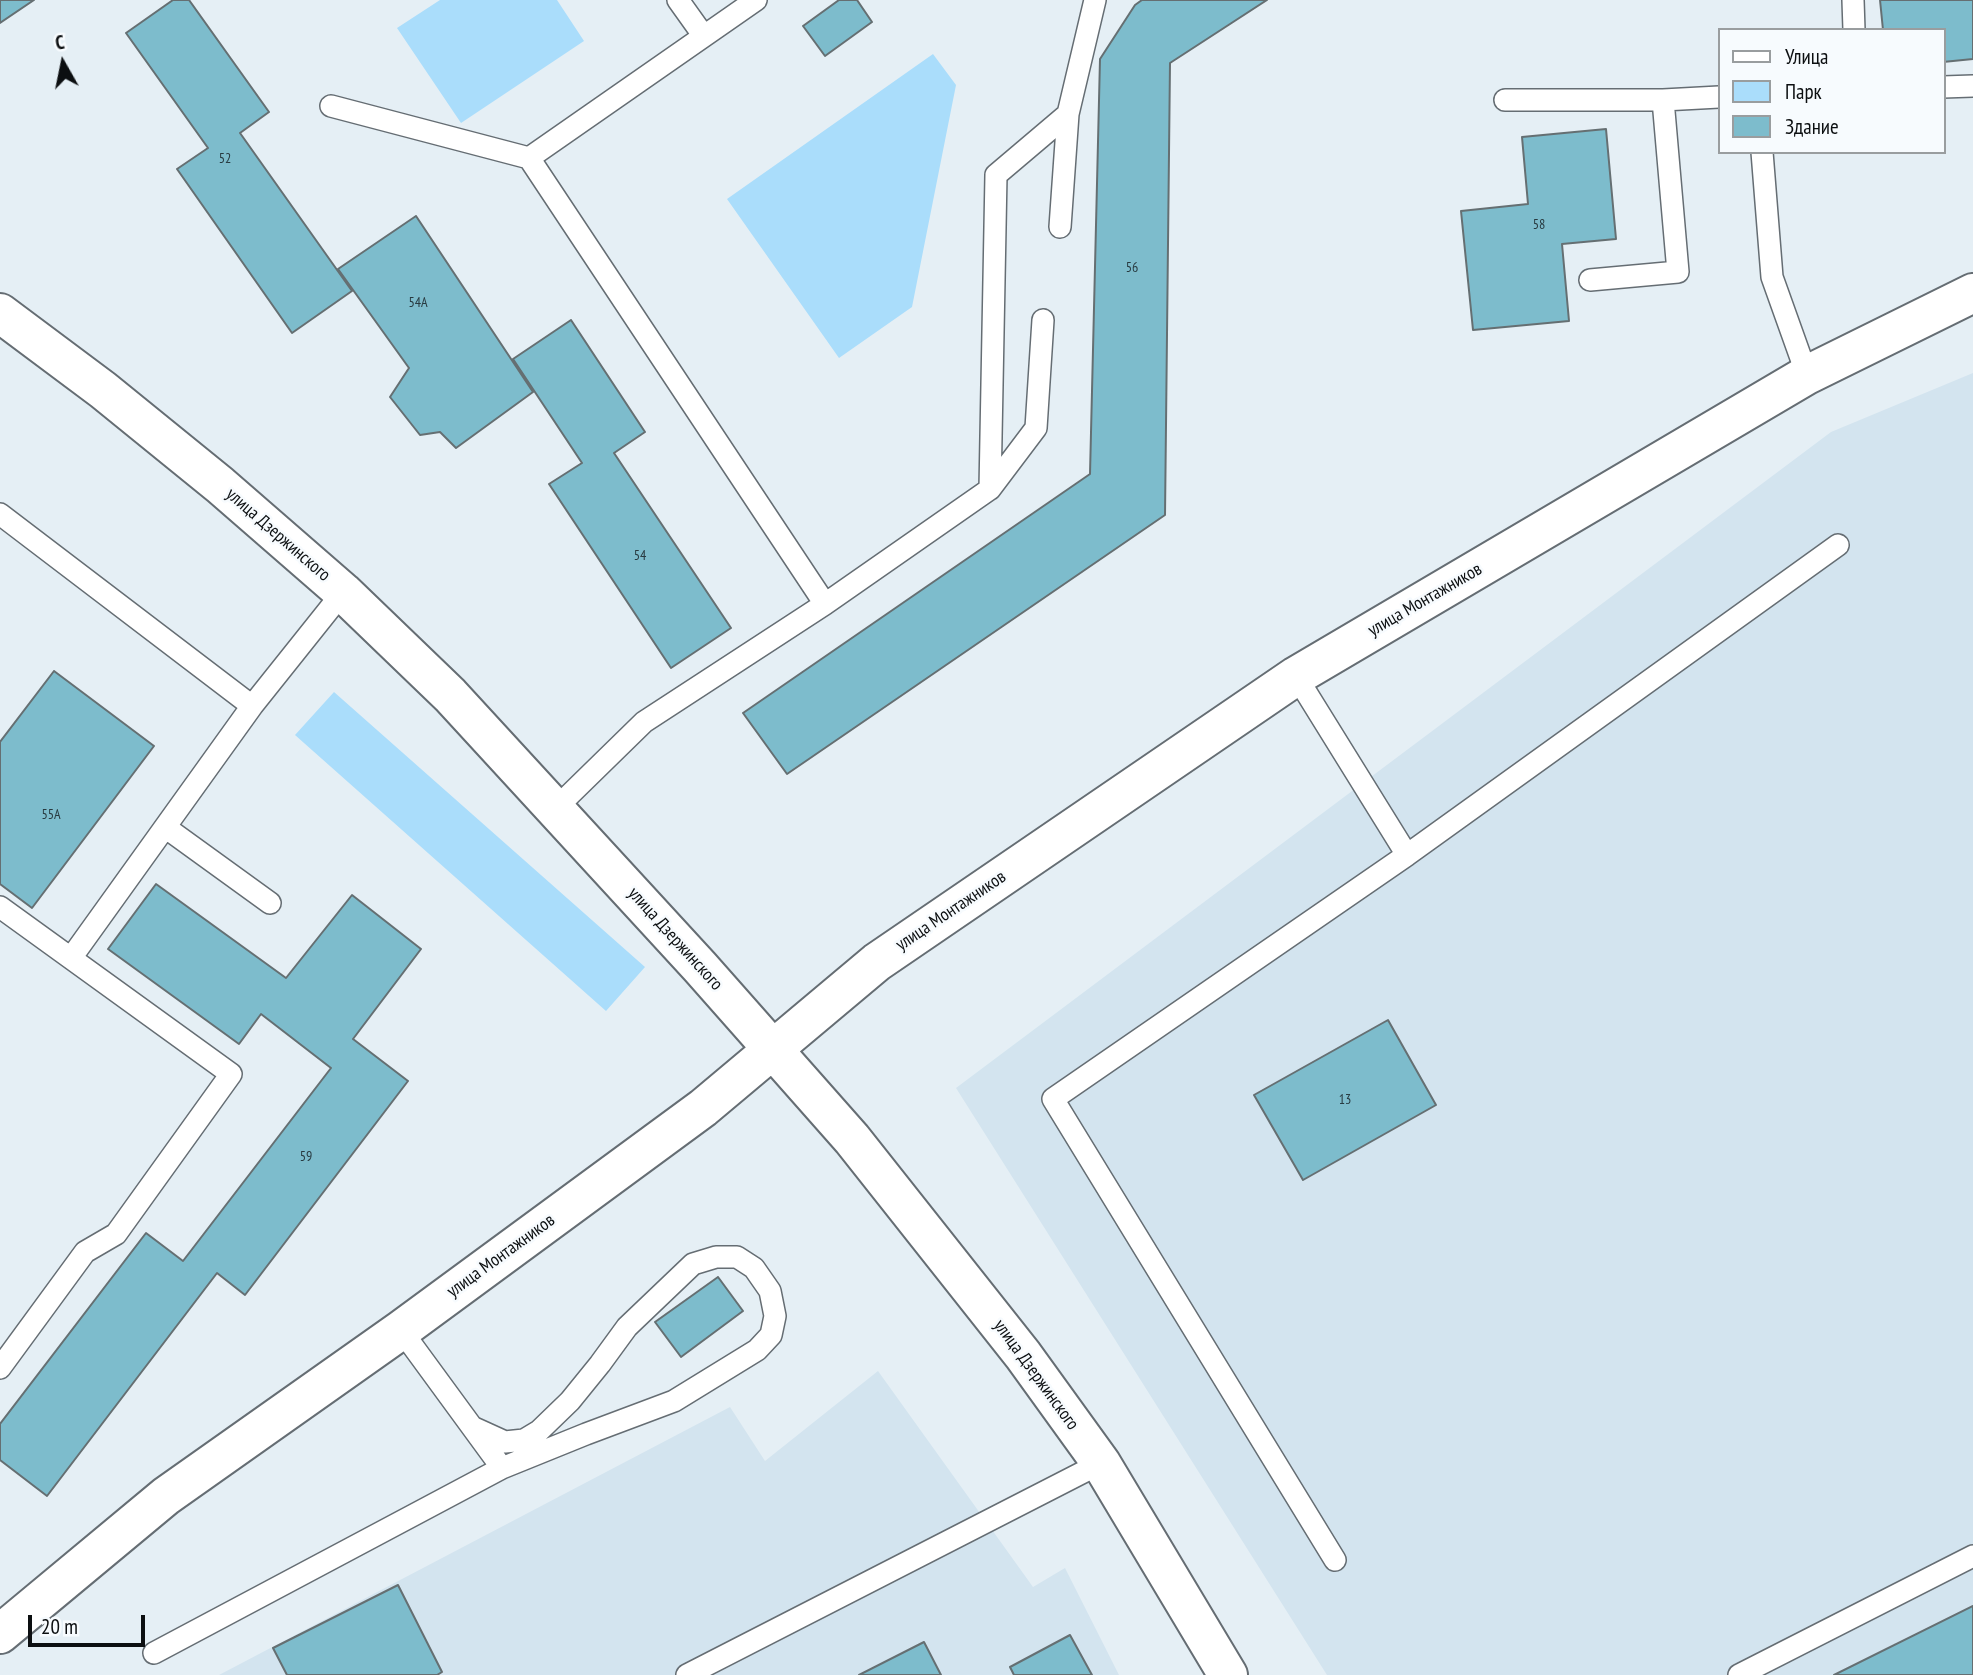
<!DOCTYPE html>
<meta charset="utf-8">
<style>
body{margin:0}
#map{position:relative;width:1973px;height:1675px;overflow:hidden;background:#e5eff5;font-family:"PT Sans Narrow",sans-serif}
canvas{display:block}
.legend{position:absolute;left:1718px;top:28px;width:228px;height:126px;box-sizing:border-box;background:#f7fbfe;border:2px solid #999d9f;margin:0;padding:9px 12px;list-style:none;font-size:21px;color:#0c0f11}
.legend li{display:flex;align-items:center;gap:14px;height:35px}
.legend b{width:35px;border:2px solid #999d9f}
.north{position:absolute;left:28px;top:28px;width:70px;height:70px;-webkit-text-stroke:5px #f7fbfe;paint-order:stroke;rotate:351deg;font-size:19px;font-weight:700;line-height:28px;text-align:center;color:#0c0f11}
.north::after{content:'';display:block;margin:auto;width:24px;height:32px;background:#0c0f11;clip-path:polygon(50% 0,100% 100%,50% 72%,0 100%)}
.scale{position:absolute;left:28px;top:1615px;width:117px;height:32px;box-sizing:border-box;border:4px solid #0c0f11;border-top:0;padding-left:9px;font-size:21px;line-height:24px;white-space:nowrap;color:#0c0f11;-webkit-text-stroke:5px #f7fbfe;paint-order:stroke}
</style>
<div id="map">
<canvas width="1973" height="1675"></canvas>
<ul class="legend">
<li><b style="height:9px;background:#fff"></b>Улица</li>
<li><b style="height:19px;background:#aaddfb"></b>Парк</li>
<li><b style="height:19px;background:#7dbccc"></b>Здание</li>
</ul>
<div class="north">С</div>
<div class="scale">20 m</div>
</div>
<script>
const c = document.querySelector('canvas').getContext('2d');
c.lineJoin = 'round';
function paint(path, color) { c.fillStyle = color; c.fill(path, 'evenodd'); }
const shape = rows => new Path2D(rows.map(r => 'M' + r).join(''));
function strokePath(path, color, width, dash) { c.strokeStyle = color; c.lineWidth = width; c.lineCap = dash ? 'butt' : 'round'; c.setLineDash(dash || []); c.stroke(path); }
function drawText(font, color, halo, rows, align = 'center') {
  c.font = font + ' "PT Sans Narrow",sans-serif'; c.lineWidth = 5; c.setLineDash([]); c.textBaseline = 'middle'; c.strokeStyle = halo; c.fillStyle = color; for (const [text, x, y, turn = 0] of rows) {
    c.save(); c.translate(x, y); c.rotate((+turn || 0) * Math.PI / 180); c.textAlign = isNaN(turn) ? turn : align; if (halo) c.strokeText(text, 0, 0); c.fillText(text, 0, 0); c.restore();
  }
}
const built = shape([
 [1973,373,1973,1675,1327,1675,956,1088,1831,432],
 [878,1371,1033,1587,1065,1568,1119,1675,219,1675,730,1407,765,1461]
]);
const green = shape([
 [440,0,557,0,584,41,461,123,397,28],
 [933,54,956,85,912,307,839,358,727,199],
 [334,692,645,967,606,1011,295,735]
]);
const building = shape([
 [0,0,34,0,0,23,0,0],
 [173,0,189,0,269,112,240,133,352,291,292,333,177,169,208,148,126,33,173,0],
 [839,0,857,0,872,22,825,56,803,26,839,0],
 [1142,0,1267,0,1170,63,1165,515,787,774,743,713,1090,474,1100,59,1135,5,1142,0],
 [1880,0,1973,0,1973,59,1943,62,1943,30,1883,30,1880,0],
 [1606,129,1616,239,1562,244,1569,321,1473,330,1461,211,1528,204,1522,137,1606,129],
 [416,216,533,392,456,448,440,432,420,435,390,397,409,368,338,269,416,216],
 [571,320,645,432,614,453,731,628,671,668,549,484,582,463,513,359,571,320],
 [54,671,154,746,32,908,0,884,0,742,54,671],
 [156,884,286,978,352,895,421,949,353,1039,408,1081,245,1295,217,1273,47,1496,0,1460,0,1424,146,1233,183,1261,331,1068,261,1014,239,1044,108,949,156,884],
 [1388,1020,1436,1105,1303,1180,1254,1095,1388,1020],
 [718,1277,743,1311,681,1357,655,1322,718,1277],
 [398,1585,442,1672,437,1675,287,1675,273,1648,398,1585],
 [1973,1606,1973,1675,1834,1675,1973,1606],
 [1070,1635,1092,1675,1014,1675,1010,1667,1070,1635],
 [924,1642,941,1675,859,1675,924,1642]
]);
const lane = shape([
 [678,0,703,35],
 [1853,0,1854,30],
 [1943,87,1973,86],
 [1505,100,1663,100,1719,97],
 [331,106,529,158,825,604],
 [1762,152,1772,277,1807,375],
 [529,158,756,0],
 [1060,227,1068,114],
 [1590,280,1678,272,1663,100],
 [990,489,996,175,1068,114,1095,0],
 [0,514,252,706],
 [1296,676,1407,855,1053,1099,1335,1560],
 [556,808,644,722,825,604,990,489,1036,428,1043,320],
 [165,827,270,903],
 [1407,855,1838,545],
 [0,907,231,1074,116,1234,85,1252,0,1368],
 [71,958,252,706,343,592],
 [401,1330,502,1468,586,1434,674,1401,757,1350,771,1335,775,1316,770,1291,754,1268,737,1257,716,1257,693,1264,627,1327,600,1364,570,1401,539,1431,524,1440,505,1442,472,1427],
 [154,1653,502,1468],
 [687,1675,1101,1463],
 [1739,1675,1973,1556]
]);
const secondary = shape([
 [0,313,103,390,220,485,343,592,450,695,700,967,852,1139,1023,1355,1101,1463,1228,1675],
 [0,1634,166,1496,401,1330,703,1108,877,962,1296,676,1807,375,1973,293]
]);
const numberNames = [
 ["52",225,159],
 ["58",1539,225],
 ["56",1132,268],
 ["54А",418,303],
 ["54",640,556],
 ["55А",51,815],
 ["13",1345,1100],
 ["59",306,1157]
];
const streetNames = [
 ["улица Дзержинского",278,535,41],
 ["улица Монтажников",1425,600,-30],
 ["улица Монтажников",951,911,-34],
 ["улица Дзержинского",675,939,48],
 ["улица Монтажников",501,1256,-36],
 ["улица Дзержинского",1036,1375,54]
];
paint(built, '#d3e4ef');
paint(green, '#aaddfb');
paint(building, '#7dbccc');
strokePath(building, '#656f72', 2);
strokePath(lane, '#656d73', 24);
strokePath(secondary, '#656d73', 42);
strokePath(lane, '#fff', 21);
strokePath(secondary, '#fff', 38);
drawText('14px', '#283a40', null, numberNames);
drawText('18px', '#0c0f11', '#f7fbfe', streetNames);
</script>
